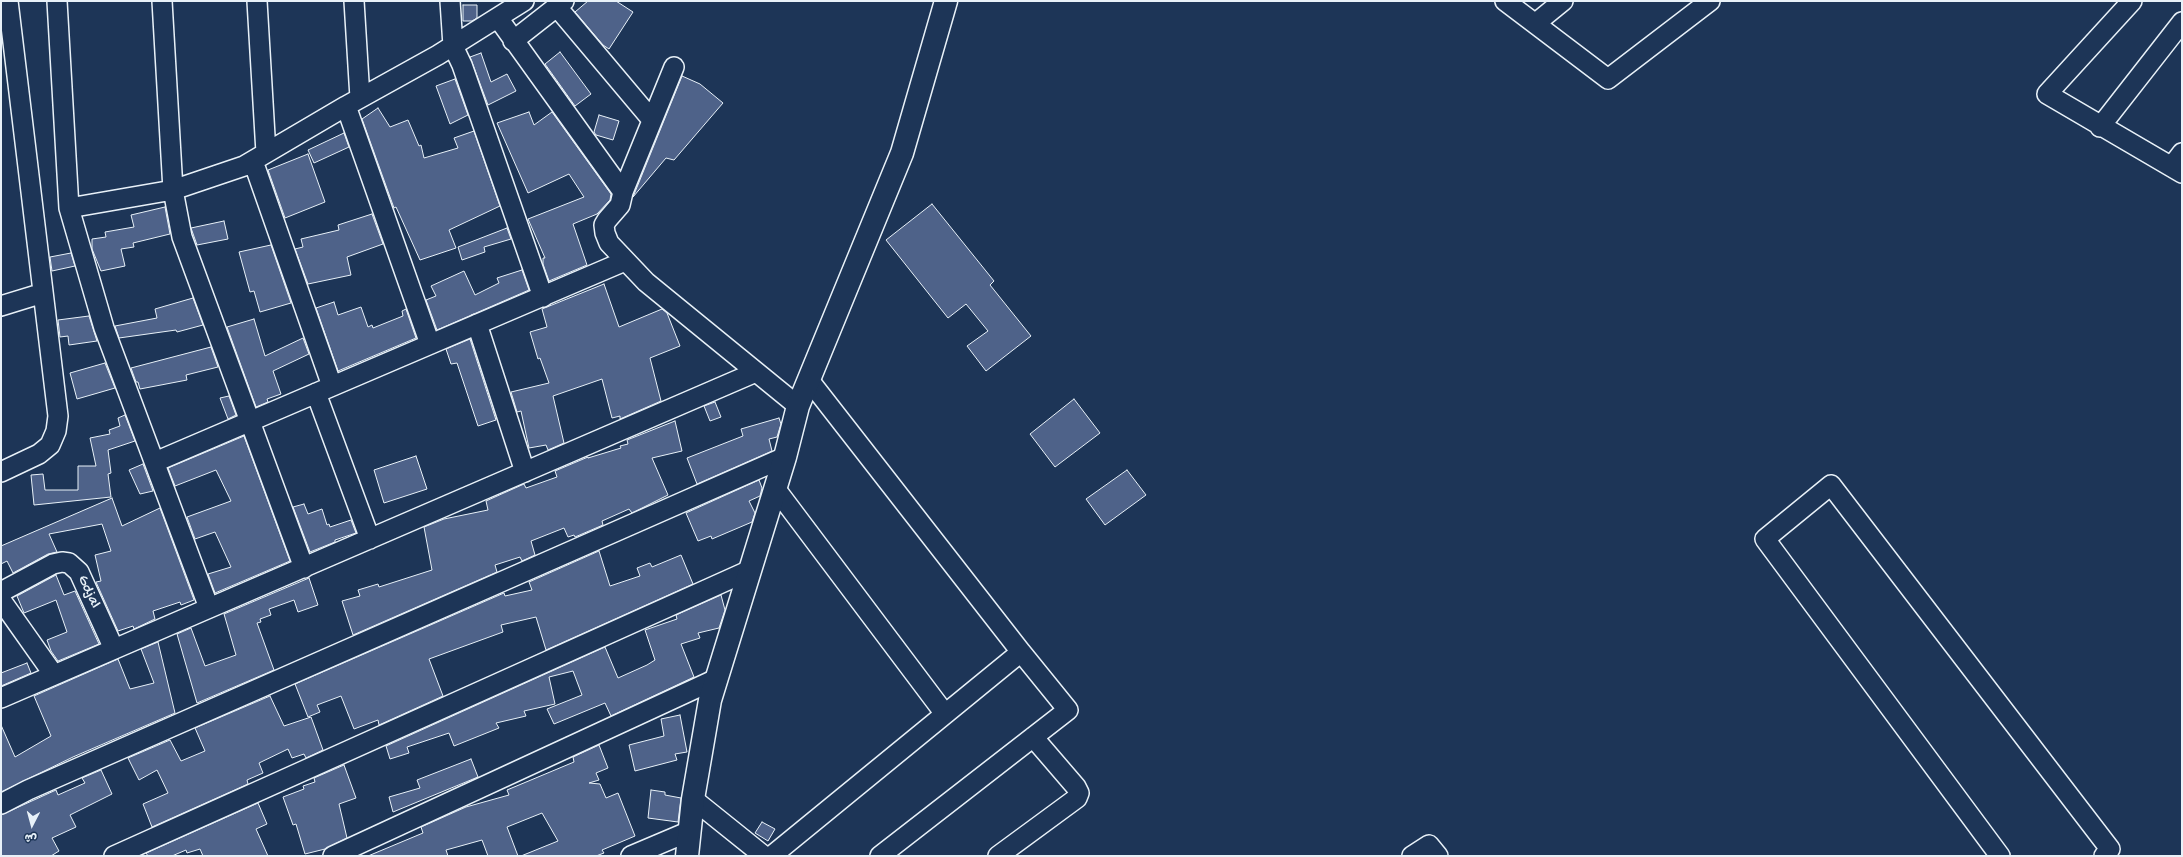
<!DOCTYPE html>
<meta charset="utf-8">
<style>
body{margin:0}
#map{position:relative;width:2183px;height:857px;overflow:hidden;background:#1d3557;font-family:"Gochi Hand","Playpen Sans Arabic",sans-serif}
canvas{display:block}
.frame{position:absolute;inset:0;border:2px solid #e8f1f8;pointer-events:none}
.north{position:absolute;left:12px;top:805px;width:40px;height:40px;-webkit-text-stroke:3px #1d3557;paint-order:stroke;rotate:186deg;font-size:11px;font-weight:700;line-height:16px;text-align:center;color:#e8f1f8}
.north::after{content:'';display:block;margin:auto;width:14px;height:18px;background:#e8f1f8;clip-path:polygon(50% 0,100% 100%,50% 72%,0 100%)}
</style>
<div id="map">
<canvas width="2183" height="857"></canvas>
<div class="frame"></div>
<div class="north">ش</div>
</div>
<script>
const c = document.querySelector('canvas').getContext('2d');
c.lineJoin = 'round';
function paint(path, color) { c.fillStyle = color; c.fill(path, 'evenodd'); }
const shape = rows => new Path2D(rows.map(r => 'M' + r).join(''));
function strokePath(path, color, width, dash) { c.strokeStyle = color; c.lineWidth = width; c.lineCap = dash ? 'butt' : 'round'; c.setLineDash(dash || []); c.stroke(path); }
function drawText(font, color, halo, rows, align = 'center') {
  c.font = font + ' "Gochi Hand",sans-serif'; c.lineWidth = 3; c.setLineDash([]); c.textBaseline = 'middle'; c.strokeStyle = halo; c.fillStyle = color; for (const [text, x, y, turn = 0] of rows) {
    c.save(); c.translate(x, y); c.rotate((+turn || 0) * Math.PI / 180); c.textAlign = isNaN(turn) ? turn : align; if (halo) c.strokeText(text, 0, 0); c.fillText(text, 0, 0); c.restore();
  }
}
const building = shape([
 [588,1,616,1,633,12,609,49,603,45,575,12,588,1],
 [463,5,477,5,477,18,472,21,463,21,463,5],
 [560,52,591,94,575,106,545,64,560,52],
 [481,53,491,82,507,74,516,91,488,105,470,57,481,53],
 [682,76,700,84,723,103,674,160,666,158,633,197,682,76],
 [455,79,468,115,450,124,436,86,455,79],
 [378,108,390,127,408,120,419,146,421,145,424,158,458,148,454,138,474,131,500,206,449,230,456,248,420,260,396,207,394,208,362,119,378,108],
 [529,112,534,125,552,112,611,194,610,200,597,214,573,224,587,265,549,281,543,264,543,258,545,258,528,219,584,197,569,174,528,193,497,123,529,112],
 [599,115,619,121,613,140,596,135,594,132,599,115],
 [344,133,349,147,314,163,308,150,344,133],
 [308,154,325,202,285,218,268,170,308,154],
 [932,204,994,281,990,285,1031,336,986,371,967,346,988,331,966,304,948,318,886,240,932,204],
 [165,207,170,234,133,243,134,247,121,249,125,266,101,271,92,249,92,239,106,237,105,232,134,227,131,215,165,207],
 [372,214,383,244,347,257,351,275,308,284,295,249,303,247,301,239,339,230,338,225,372,214],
 [224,221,228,239,197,245,191,228,224,221],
 [507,228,511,239,484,247,485,252,462,260,458,247,507,228],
 [271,245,291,303,260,312,254,291,250,292,239,252,271,245],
 [71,253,75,266,52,271,50,257,71,253],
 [522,270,529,290,437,330,426,300,436,296,431,286,464,271,475,295,499,283,497,278,522,270],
 [604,284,619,327,662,309,667,313,680,346,650,358,661,401,620,419,620,416,612,418,602,379,553,396,564,443,548,450,546,445,529,448,521,411,517,412,511,392,549,383,540,358,538,359,530,332,547,327,542,309,604,284],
 [193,298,203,325,177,332,176,330,119,338,115,326,157,318,155,309,193,298],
 [334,302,338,315,361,307,368,327,372,325,373,328,403,316,402,311,406,309,416,338,338,371,316,308,334,302],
 [89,316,97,341,69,345,68,336,60,337,58,320,89,316],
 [254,319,265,356,303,338,309,354,273,371,281,394,267,399,268,402,256,407,227,327,254,319],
 [470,339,496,420,478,426,457,363,451,364,446,349,470,339],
 [211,347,218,367,186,375,187,380,140,389,138,382,136,382,131,368,211,347],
 [105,363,115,388,77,399,70,373,105,363],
 [229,396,236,415,228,419,220,398,229,396],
 [1074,399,1100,433,1055,467,1030,434,1074,399],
 [715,402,721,417,710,421,704,406,715,402],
 [125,415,135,441,108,450,111,473,108,474,111,497,34,505,31,475,43,474,45,490,78,490,78,466,96,466,90,438,110,434,109,430,120,426,118,418,125,415],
 [779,418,781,424,777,437,769,439,772,451,697,484,687,458,743,436,741,429,779,418],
 [675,421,682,451,652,458,668,495,632,513,629,509,602,521,603,525,575,537,574,535,568,537,564,528,531,541,535,555,522,561,520,557,495,565,497,572,353,635,342,601,360,596,358,590,378,584,379,587,432,570,424,527,444,519,488,510,486,501,524,484,526,488,557,477,555,471,588,457,588,458,621,448,620,446,628,444,627,440,675,421],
 [244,436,290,561,215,593,208,574,231,567,215,532,195,539,187,517,231,501,216,470,175,486,168,468,244,436],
 [416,456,427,489,384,503,374,470,416,456],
 [143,464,153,491,140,494,129,470,143,464],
 [1127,470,1146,495,1105,525,1086,499,1127,470],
 [759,480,762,488,760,496,749,501,755,513,752,522,712,539,711,536,698,541,686,513,759,480],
 [112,498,122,526,160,508,194,600,181,605,180,602,153,611,155,619,134,629,133,626,118,631,96,582,101,581,95,555,111,551,102,524,49,534,57,552,48,554,13,573,7,561,1,564,1,546,112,498],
 [304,504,308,514,322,509,327,525,329,524,330,527,351,520,356,533,335,540,335,542,310,552,293,507,304,504],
 [599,551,610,586,640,576,637,568,650,563,652,567,681,555,693,584,546,650,536,617,501,625,503,632,429,659,443,696,379,725,378,720,354,729,341,696,317,705,320,712,308,717,295,684,504,593,505,596,532,590,529,582,599,551],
 [56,575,64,595,75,591,99,644,58,661,51,651,47,640,67,632,56,600,24,613,17,596,56,575],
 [309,578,318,605,298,612,294,600,269,609,271,615,260,619,261,622,257,623,274,670,197,703,177,634,191,628,205,666,236,655,224,614,309,578],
 [721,595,725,610,719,628,698,633,700,638,681,644,694,677,611,716,605,703,554,724,547,709,582,695,573,671,549,677,555,704,524,711,526,716,496,723,499,728,454,746,449,733,407,747,409,753,390,759,386,746,605,647,618,678,647,665,655,660,645,630,677,619,676,615,721,595],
 [158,642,175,713,73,757,1,792,1,725,15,757,51,736,34,696,118,659,130,689,154,683,141,649,158,642],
 [27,663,31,673,1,686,1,673,27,663],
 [270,696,284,726,311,717,323,750,306,758,304,754,292,758,288,749,259,763,263,773,247,780,248,784,152,827,143,804,168,793,157,770,139,780,128,758,170,740,181,761,205,751,195,728,270,696],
 [680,715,687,752,675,754,677,760,635,771,629,745,664,736,661,719,680,715],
 [599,745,608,768,596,773,599,780,589,783,600,784,606,798,618,793,635,836,602,850,604,853,596,856,521,856,558,841,542,813,507,827,518,856,488,856,482,840,446,850,448,856,368,856,423,833,421,827,466,807,509,795,507,790,574,762,573,757,599,745],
 [471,759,478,777,393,812,389,797,420,788,417,780,471,759],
 [344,765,356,798,339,804,347,838,325,849,305,854,296,824,293,825,283,797,304,789,303,786,315,782,314,778,344,765],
 [101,770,112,794,70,815,76,827,52,838,59,851,51,856,1,856,1,815,56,790,58,795,85,783,82,778,101,770],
 [651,790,665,792,665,795,681,798,678,822,648,818,651,790],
 [258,803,267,824,256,829,268,856,203,856,200,849,187,853,186,850,172,856,148,856,146,853,258,803],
 [762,822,775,829,768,841,755,833,762,822]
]);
const street = shape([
 [57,1,69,208,104,328,209,608],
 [162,1,173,190,182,237,304,568],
 [257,1,266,153],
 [354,1,360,98],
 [450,1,453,46,462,65,543,297],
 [1505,1,1608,79,1710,1],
 [2132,1,2047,94,2182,173],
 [557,7,652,120],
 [498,18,623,192],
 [1536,23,1563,1],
 [513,41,564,1],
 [674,67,623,192,620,205,607,220,604,225,605,233,609,243,646,282,798,406],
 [346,106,430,344],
 [2100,127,2182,22],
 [253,161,332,386],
 [2172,166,2182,153],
 [69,208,173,190,244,166,346,106,438,55,524,1],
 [1,306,43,293],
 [477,324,525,472],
 [316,393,370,539],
 [155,462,625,261],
 [1,472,39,454,50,445,56,431,58,416,8,1],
 [775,488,945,714],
 [1,592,53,564,62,562,69,563,79,572,114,649],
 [1,600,54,675],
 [1,698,756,372],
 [693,799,764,856],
 [1,804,28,790,785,457],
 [774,854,1021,652,809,380],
 [114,856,748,571],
 [333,856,716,679],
 [631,856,690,831],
 [880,856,1068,710,1021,652],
 [998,856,1077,798,1079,793,1076,787,1033,737],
 [1412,856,1429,845,1438,856],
 [2000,856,1765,539,1831,485,2110,849,2104,856]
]);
const secondary = shape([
 [687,856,693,799,710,700,785,457,798,406,902,153,946,1]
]);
const streetNames = [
 ["Gdjal",88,592,65]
];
paint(building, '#4e6289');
strokePath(building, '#e8f1f8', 1);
strokePath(street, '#e8f1f8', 22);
strokePath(secondary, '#e8f1f8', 25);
strokePath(street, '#1d3557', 19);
strokePath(secondary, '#1d3557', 22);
drawText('15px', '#e8f1f8', '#1d3557', streetNames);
</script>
